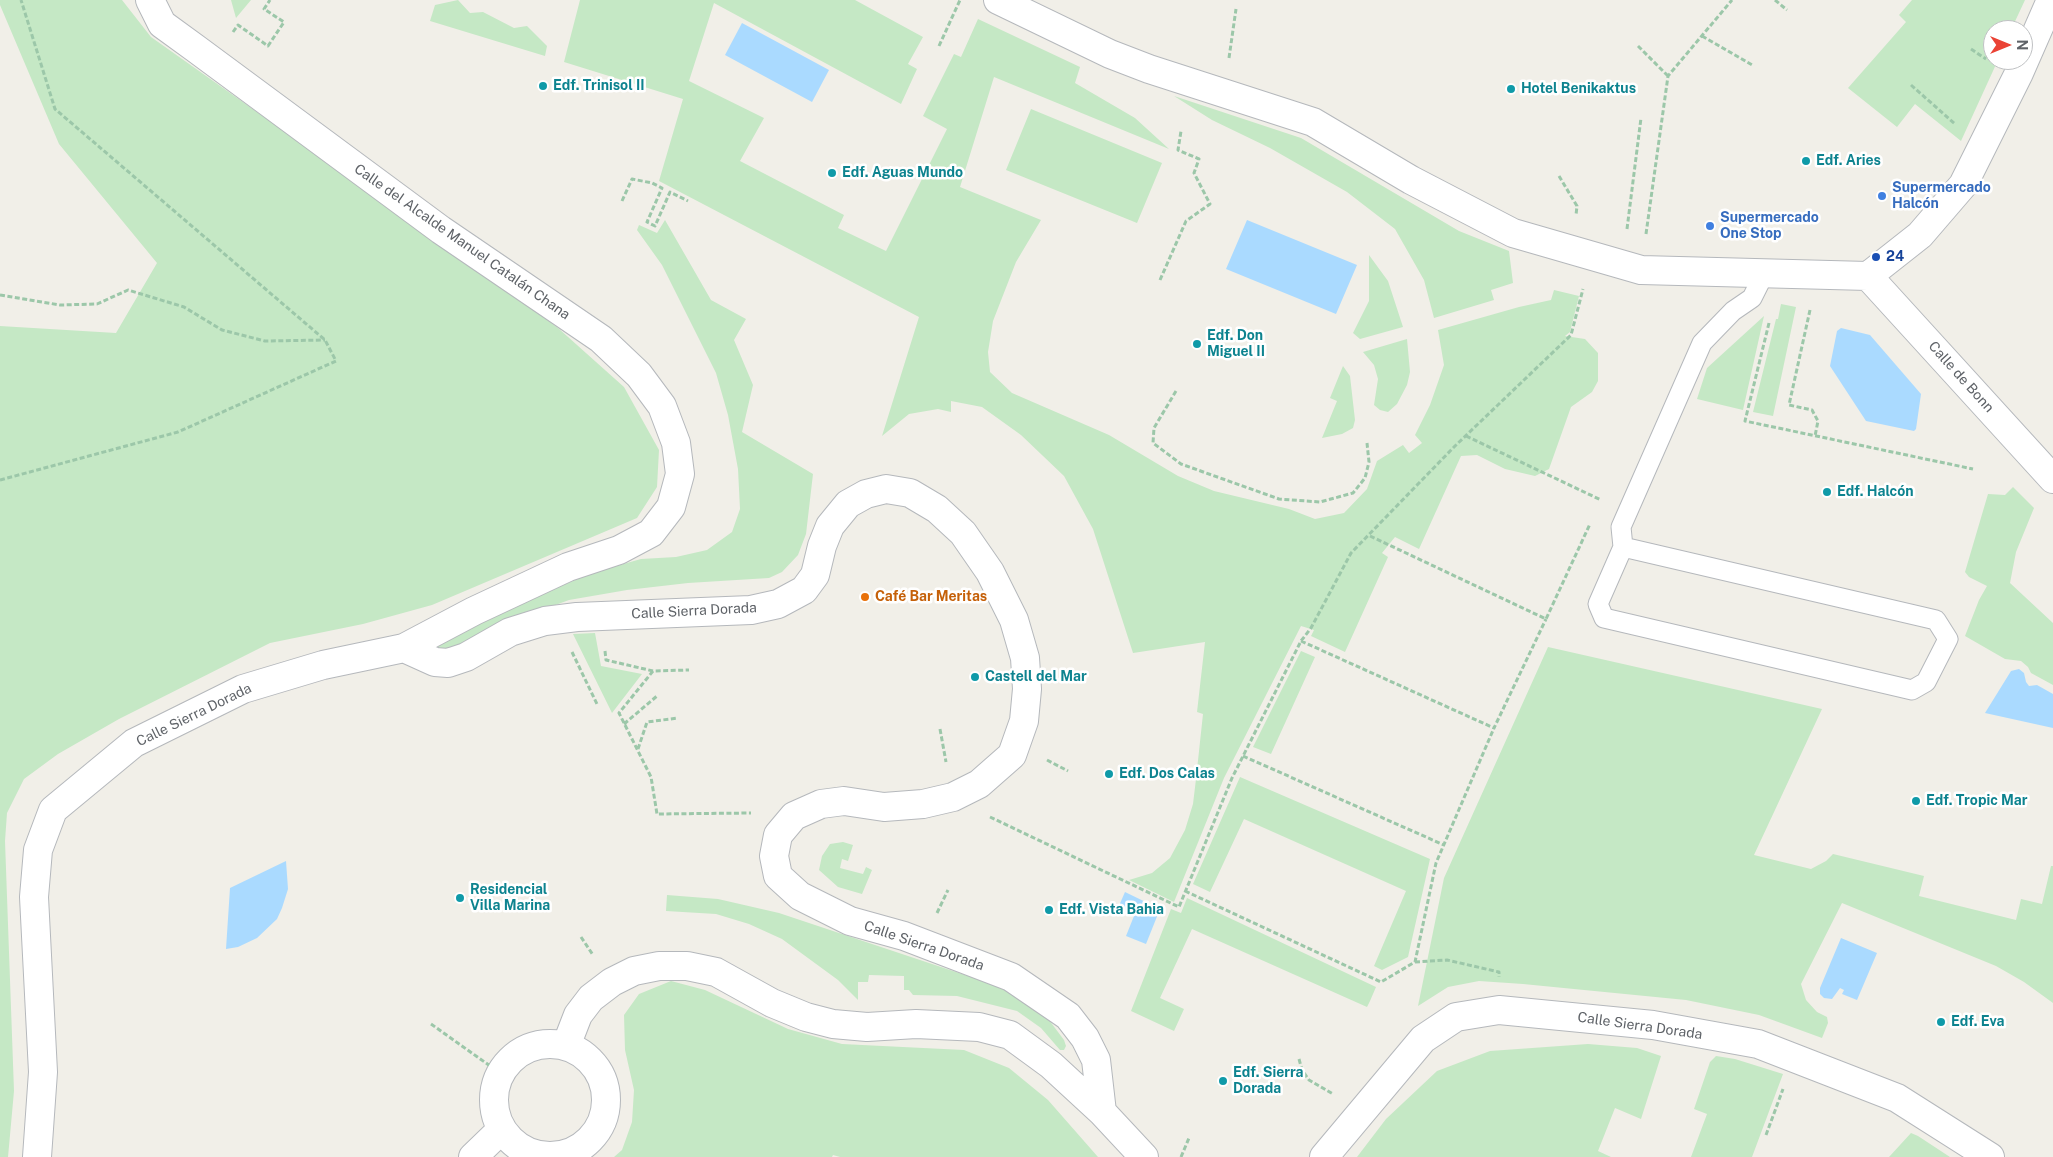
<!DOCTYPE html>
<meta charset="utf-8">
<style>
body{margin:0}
#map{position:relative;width:2053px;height:1157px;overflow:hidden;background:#f1efe8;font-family:"Public Sans",sans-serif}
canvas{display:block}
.north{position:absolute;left:1983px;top:20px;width:50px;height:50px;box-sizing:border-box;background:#fff;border:1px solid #bfc1c3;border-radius:50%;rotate:90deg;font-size:14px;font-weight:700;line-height:20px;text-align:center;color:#5f6368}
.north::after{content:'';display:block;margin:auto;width:18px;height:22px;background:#ea4335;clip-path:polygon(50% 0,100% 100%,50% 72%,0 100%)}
</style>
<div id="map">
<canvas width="2053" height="1157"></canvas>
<div class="north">N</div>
</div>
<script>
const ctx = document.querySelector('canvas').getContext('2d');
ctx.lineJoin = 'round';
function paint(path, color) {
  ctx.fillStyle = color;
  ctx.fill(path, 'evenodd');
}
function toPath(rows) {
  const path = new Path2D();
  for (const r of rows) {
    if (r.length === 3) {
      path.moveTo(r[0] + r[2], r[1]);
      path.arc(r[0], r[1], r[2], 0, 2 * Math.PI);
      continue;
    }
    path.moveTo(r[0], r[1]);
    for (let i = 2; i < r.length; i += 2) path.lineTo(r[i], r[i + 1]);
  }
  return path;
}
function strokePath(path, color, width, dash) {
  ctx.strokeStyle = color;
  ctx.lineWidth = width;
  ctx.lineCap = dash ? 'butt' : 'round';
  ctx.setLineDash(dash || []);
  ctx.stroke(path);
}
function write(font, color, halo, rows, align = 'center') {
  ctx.font = font + ' "Public Sans",sans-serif';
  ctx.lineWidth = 5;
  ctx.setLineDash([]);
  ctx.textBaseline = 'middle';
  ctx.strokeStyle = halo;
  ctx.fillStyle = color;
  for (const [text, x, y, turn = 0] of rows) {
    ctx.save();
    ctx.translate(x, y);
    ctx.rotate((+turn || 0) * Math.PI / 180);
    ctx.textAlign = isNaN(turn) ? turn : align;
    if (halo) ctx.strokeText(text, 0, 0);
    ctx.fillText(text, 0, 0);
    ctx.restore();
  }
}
paint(toPath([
 [0,0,122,0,151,37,452,250,558,328,624,387,659,450,657,487,637,518,432,605,363,624,270,643,119,719,58,754,24,779,7,813,5,841,14,1091,8,1157,0,1157,0,326,116,333,157,263,59,144,0,5],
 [231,0,251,0,236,18],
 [458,0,470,13,483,12,514,28,527,26,547,46,545,56,430,21,435,5],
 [580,0,855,0,923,37,908,64,917,69,901,104,714,3,689,81,764,118,740,161,844,215,838,228,886,251,947,129,923,116,954,54,961,57,978,19,1080,67,1075,83,1135,118,1169,149,994,77,960,187,1041,220,1016,262,993,321,988,352,990,372,1012,393,1109,435,1178,476,1214,491,1289,509,1315,519,1344,513,1367,489,1377,461,1403,445,1409,453,1422,443,1415,435,1430,405,1444,365,1438,330,1519,307,1551,300,1554,290,1579,296,1570,332,1565,336,1585,339,1598,353,1598,381,1592,392,1571,407,1549,469,1535,476,1505,469,1477,455,1461,456,1419,549,1395,537,1382,553,1388,557,1345,652,1311,636,1314,630,1301,626,1224,778,1174,902,1129,880,1152,873,1170,858,1185,830,1193,804,1196,779,1203,714,1197,712,1205,642,1133,653,1093,529,1064,476,1021,435,982,407,951,401,951,412,938,409,909,414,882,436,919,317,659,181,683,99,564,62],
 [1912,0,2025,0,2011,30,1993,30,1993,60,1998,60,1961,141,1915,104,1897,127,1848,88,1906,22,1899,15],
 [1174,96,1301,138,1459,231,1509,251,1513,283,1491,290,1494,300,1434,318,1424,280,1395,229,1347,192,1270,148,1212,120],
 [1031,109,1162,163,1137,223,1006,170],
 [665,220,711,300,746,319,734,340,753,385,742,432,813,474,806,534,798,555,782,572,769,578,688,583,627,590,569,600,496,627,442,653,435,652,437,643,543,593,595,572,641,559,676,557,707,550,732,532,740,509,738,469,728,415,716,373,662,265,637,230,639,225,657,233],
 [1369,255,1388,281,1403,327,1360,339,1353,333,1369,301],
 [1781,304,1796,307,1773,416,1753,412,1776,319,1778,319],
 [1764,316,1743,410,1697,399,1707,368],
 [1407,339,1410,372,1407,385,1397,404,1388,412,1380,410,1374,405,1378,379,1374,365,1363,352],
 [1343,366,1350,376,1355,420,1353,428,1342,434,1322,438,1337,401,1330,398],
 [2013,487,2034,508,2016,552,2010,583,2053,623,2053,685,2031,673,2028,667,2021,661,2005,659,1965,636,1979,600,1987,586,1969,577,1965,572,1988,494,2005,495],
 [595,633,601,666,642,674,612,713,573,634],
 [1548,647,1822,709,1754,855,1811,869,1826,861,1833,854,1924,876,1919,896,2016,920,2021,899,2042,904,2051,866,2053,866,2053,1003,2024,982,1996,966,1842,903,1801,984,1806,1000,1817,1012,1827,1017,1828,1023,1822,1038,1759,1015,1686,1000,1523,984,1479,981,1448,987,1418,1006,1444,878],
 [1301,651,1315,657,1271,754,1253,747],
 [1240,777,1430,859,1408,957,1382,970,1374,966,1406,891,1244,819,1210,892,1193,884],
 [843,842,853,845,848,861,842,859,840,868,863,874,866,867,872,870,862,894,838,887,819,870,822,856,830,844],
 [667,895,718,899,779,913,1010,990,1046,1016,1064,1040,1066,1046,1064,1050,1060,1050,1041,1028,1017,1011,957,996,913,995,909,990,904,990,904,976,869,975,868,982,858,982,858,1000,838,980,782,939,749,924,716,914,666,911],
 [1187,898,1376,987,1370,1001,1367,1007,1192,929,1160,998,1184,1009,1174,1031,1131,1011,1171,909,1181,913],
 [671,981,705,990,788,1029,842,1044,964,1050,1009,1068,1048,1100,1098,1157,840,1157,833,1155,832,1157,614,1157,622,1150,632,1122,634,1090,625,1050,624,1015,639,994],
 [1588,1044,1637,1048,1661,1056,1641,1119,1615,1108,1598,1151,1611,1157,1357,1157,1386,1119,1437,1071,1490,1051],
 [1716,1056,1735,1059,1783,1074,1752,1157,1691,1157,1707,1114,1694,1109,1710,1062],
 [1911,1133,1918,1136,1950,1157,1889,1157]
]), '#c5e8c5');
paint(toPath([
 [742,23,829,70,812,102,725,55],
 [1247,220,1357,265,1336,314,1226,269],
 [1841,328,1870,335,1921,394,1916,429,1914,431,1866,421,1830,366,1837,331],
 [2019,669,2024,673,2026,682,2029,686,2037,685,2053,694,2053,728,1985,713,2011,671],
 [286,861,288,889,282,908,277,919,257,938,238,947,226,949,230,888],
 [1125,892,1160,909,1146,944,1126,936,1134,916,1118,908],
 [1841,938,1877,953,1857,1000,1842,994,1844,990,1840,988,1832,999,1824,998,1820,994,1820,988]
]), '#aadaff');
const service = toPath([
 [1623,547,1936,620,1948,639,1926,682,1912,690,1604,618,1598,604,1623,547,1621,527,1702,343,1733,311,1752,298,1764,274]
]);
const minor = toPath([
 [998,0,1110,54,1149,69,1313,122,1411,180,1513,233,1641,270,1868,276,1920,235,1963,185,2019,73,2051,0],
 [1868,276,2053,479],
 [404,648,435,662,448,663,466,657,510,632,545,621,577,617,751,610,778,604,804,590,815,575,822,546,830,526,848,504,866,494,886,489,910,493,937,509,963,533,990,572,1014,620,1025,658,1027,689,1024,721,1012,755,979,784,953,797,923,804,884,807,844,801,821,804,794,816,778,835,774,856,778,876,800,896,850,921,904,936,1011,977,1068,1016,1085,1038,1096,1060,1102,1112],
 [550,1100,56],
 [566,1046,578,1015,591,998,612,982,634,971,659,966,687,966,716,972,772,1003,806,1017,833,1024,867,1027,916,1024,979,1027,1010,1035,1051,1065,1102,1112,1144,1157],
 [37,1157,43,1072,34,897,38,850,53,810,134,743,243,689,323,665,404,648,474,611,568,567,619,550,651,533,671,507,680,474,676,443,662,406,639,375,601,339,441,230,195,48,162,24,150,0],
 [473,1157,502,1129],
 [1324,1157,1423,1039,1456,1017,1499,1010,1653,1025,1758,1044,1897,1098,1990,1157]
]);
strokePath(service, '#b5b8bc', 21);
strokePath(minor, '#b5b8bc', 30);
strokePath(toPath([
 [1775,0,1787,10],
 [233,32,238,25,268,46,284,22,264,9,270,0],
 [1702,36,1754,66],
 [939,46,960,0],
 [1638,46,1668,76],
 [1971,49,1986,59],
 [1229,58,1236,9],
 [1911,85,1955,124],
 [1559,176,1577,206,1576,215],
 [622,201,632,179,652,183,662,188,647,222,655,226,670,192,688,201],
 [1627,229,1641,118],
 [1646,234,1668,76,1732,0],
 [1160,280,1186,221,1210,204,1194,173,1199,159,1178,150,1181,131],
 [0,295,60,305,97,304,128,290,184,307,222,330,265,341,325,340],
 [1810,310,1789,405,1812,410,1818,421,1815,436],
 [1769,323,1745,421,1973,469],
 [1176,391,1154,428,1153,443,1181,464,1279,499,1320,502,1353,493,1365,478,1369,462,1367,443],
 [1466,436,1601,500],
 [0,480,178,432,336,361,325,340,55,109,21,0],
 [1370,536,1546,619,1590,524],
 [1301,641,1494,728,1546,619],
 [605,651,606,660,653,671,689,670],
 [572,652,597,704],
 [653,671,619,713,651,777,657,814,751,813],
 [624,724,657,696],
 [940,729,946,762],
 [638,749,647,722,678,718],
 [1243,756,1444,845],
 [1047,760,1068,771],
 [990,817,1179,907,1232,778,1301,641,1311,628,1351,553,1455,446,1571,335,1583,289],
 [1185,891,1381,982,1415,962,1436,863,1494,728],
 [937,913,948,890],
 [581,937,593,955],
 [1415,962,1447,960,1499,972,1499,977],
 [431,1024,500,1073],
 [1299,1059,1302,1070,1309,1080,1333,1094],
 [1766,1135,1783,1089],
 [539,1157,539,1155],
 [1181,1157,1189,1138]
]), '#9cc7a9', 3, [5, 2.5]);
strokePath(service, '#fff', 19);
strokePath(minor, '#fff', 28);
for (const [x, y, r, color] of [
 [543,86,5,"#0f9aa8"],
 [1511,89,5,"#0f9aa8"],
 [1806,161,5,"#0f9aa8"],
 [832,173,5,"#0f9aa8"],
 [1882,196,5,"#3f7fe0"],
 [1710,226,5,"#3f7fe0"],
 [1876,257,5,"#1a4fb4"],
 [1197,344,5,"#0f9aa8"],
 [1827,492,5,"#0f9aa8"],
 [865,597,5,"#e8710a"],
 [975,677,5,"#0f9aa8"],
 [1109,774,5,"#0f9aa8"],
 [1916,801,5,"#0f9aa8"],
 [460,898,5,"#0f9aa8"],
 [1049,910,5,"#0f9aa8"],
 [1941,1022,5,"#0f9aa8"],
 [1223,1081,5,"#0f9aa8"]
]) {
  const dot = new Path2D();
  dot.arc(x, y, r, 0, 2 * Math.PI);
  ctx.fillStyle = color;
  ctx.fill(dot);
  strokePath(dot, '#fff', 2);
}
write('bold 14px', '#0d838f', '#fff', [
 ["Edf. Trinisol II",553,86],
 ["Hotel Benikaktus",1521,89],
 ["Edf. Aries",1816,161],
 ["Edf. Aguas Mundo",842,173],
 ["Edf. Don",1207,336],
 ["Miguel II",1207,352],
 ["Edf. Halcón",1837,492],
 ["Castell del Mar",985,677],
 ["Edf. Dos Calas",1119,774],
 ["Edf. Tropic Mar",1926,801],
 ["Residencial",470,890],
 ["Villa Marina",470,906],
 ["Edf. Vista Bahia",1059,910],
 ["Edf. Eva",1951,1022],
 ["Edf. Sierra",1233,1073],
 ["Dorada",1233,1089]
], 'left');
write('bold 14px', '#366cbe', '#fff', [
 ["Supermercado",1892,188],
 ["Halcón",1892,204],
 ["Supermercado",1720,218],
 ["One Stop",1720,234]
], 'left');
write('14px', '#5f6368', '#fff', [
 ["Calle del Alcalde Manuel Catalán Chana",462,242,35],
 ["Calle de Bonn",1961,377,48],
 ["Calle Sierra Dorada",694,611,-3],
 ["Calle Sierra Dorada",194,715,-26],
 ["Calle Sierra Dorada",924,946,19],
 ["Calle Sierra Dorada",1640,1026,8]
]);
write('bold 14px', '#164399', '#fff', [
 ["24",1886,257]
], 'left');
write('bold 14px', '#c56008', '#fff', [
 ["Café Bar Meritas",875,597]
], 'left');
</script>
